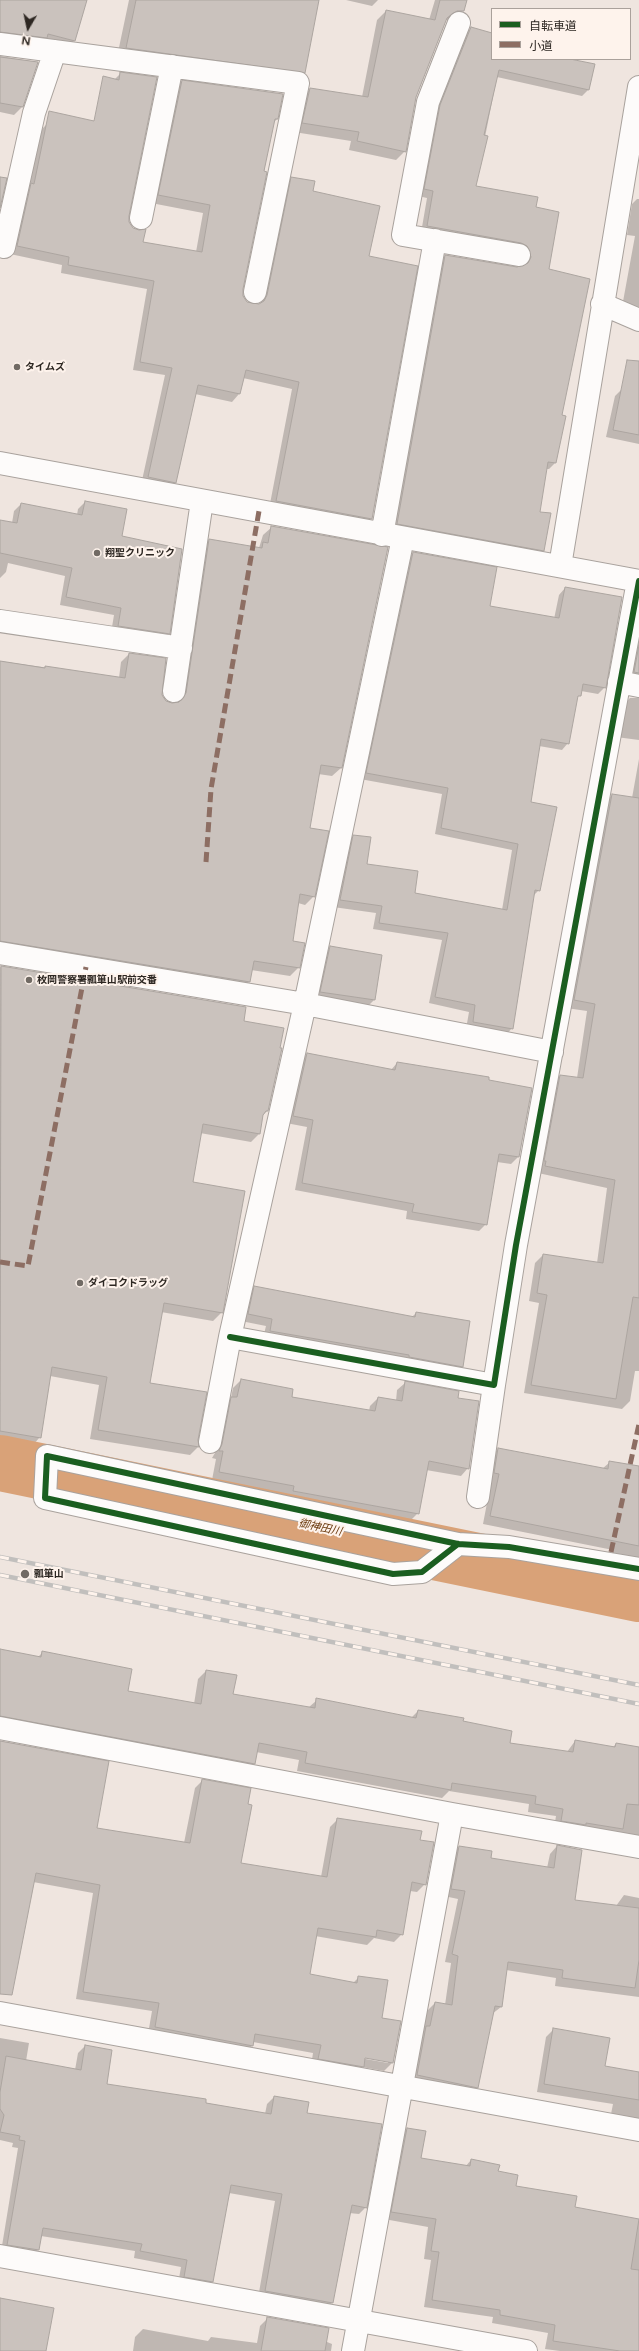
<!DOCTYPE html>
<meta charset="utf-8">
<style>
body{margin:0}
#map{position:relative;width:639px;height:2351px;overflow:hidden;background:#efe5df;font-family:"Varela Round","Noto Sans JP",sans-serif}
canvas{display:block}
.legend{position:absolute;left:491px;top:8px;width:140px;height:52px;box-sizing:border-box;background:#fef3ec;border:1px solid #aaa19b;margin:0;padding:5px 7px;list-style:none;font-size:12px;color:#2d2722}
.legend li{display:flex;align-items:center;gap:8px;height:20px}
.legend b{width:20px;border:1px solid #aaa19b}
.north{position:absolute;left:8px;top:8px;width:40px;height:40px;-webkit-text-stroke:3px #fef3ec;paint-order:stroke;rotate:189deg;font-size:11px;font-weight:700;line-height:16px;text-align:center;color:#2d2722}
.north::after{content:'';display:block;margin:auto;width:14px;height:18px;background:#2d2722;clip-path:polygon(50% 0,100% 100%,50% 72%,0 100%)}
</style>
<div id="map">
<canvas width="639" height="2351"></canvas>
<ul class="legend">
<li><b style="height:5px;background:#1b5e20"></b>自転車道</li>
<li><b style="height:5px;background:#8d6e63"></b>小道</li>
</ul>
<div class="north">N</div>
</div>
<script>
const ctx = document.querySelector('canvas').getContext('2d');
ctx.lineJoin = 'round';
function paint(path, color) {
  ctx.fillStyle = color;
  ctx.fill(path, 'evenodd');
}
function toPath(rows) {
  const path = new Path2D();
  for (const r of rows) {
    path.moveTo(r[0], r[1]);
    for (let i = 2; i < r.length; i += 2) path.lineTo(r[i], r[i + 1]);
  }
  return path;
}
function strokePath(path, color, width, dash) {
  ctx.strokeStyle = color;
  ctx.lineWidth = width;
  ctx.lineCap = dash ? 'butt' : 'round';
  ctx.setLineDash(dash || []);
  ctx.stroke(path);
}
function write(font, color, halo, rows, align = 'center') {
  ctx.font = font + ' "Varela Round","Noto Sans JP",sans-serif';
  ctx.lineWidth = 4;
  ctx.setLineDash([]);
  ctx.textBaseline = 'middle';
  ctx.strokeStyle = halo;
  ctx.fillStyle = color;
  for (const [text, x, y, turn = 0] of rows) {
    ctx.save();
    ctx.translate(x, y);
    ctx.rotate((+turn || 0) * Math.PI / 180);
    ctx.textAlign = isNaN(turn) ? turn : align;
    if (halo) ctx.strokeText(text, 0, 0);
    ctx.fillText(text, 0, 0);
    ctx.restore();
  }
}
paint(toPath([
 [0,0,86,0,74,41,67,48,0,40],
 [129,0,318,0,304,72,295,81,117,57],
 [346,0,378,0,372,6],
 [435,0,466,0,463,11,454,20,446,20,415,97,405,151,396,160,349,150,351,141,294,132,301,98,310,89,362,97,377,20,386,11,429,20],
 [471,28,492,34,492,59,565,59,589,89,582,96,497,77,475,187,534,208,548,270,561,416,555,463,549,469,546,469,539,512,543,550,536,557,391,530,439,263,445,256,517,268,525,264,521,252,421,233,427,198,418,196,434,113,464,35],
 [0,56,37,62,22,107,14,115,0,112],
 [121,73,128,223,142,242,196,252,203,213,151,203,174,89,182,81,277,119,273,123,242,289,242,297,246,302,260,304,284,186,292,178,312,192,368,257,371,519,363,526,269,509,292,389,243,378,239,394,232,402,195,394,176,482,168,490,141,485,165,375,133,370,147,289,61,273,62,265,10,254,39,132,46,125,101,136,113,81],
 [637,199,639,199,639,315,622,307,635,236,627,235,632,204],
 [622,389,639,392,639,444,606,437,615,396],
 [85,502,121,537,169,633,162,641,111,633,114,615,60,605,65,576,8,563,6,572,0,578,0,521,12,523,14,511,21,504,77,515,78,509],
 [272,527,341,768,332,776,318,774,309,829,314,896,305,905,298,903,292,942,299,967,290,976,251,970,249,982,241,990,0,950,0,661,119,678,121,662,129,654,166,702,178,704,201,549,209,540,259,548,263,535],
 [413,553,489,607,554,619,559,595,565,588,605,687,598,694,581,691,576,699,568,743,562,750,539,746,530,802,539,890,533,896,512,1028,506,1035,466,1029,469,1012,429,1003,442,940,373,929,376,913,333,907,347,842,354,836,366,864,413,893,502,910,512,850,435,834,442,794,360,779,406,560],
 [639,612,639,685,626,680],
 [630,698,639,698,639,740,616,737,622,706],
 [639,759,639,1371,635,1371,630,1401,622,1409,524,1393,539,1303,529,1301,535,1263,543,1255,597,1263,607,1188,538,1173,552,1084,560,1076,577,1078,587,1011,566,1008,604,803,612,795,632,798],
 [330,948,381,956,374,1000,367,1007,314,999,323,955],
 [0,967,245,1008,243,1022,267,1111,262,1116,259,1134,251,1142,200,1133,191,1183,222,1312,213,1321,161,1312,149,1384,197,1440,198,1447,190,1455,90,1439,99,1385,50,1376,40,1437,32,1446,0,1441],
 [307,1054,391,1070,397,1063,518,1157,511,1164,497,1162,486,1224,479,1231,406,1219,407,1211,295,1190,307,1127,286,1123,300,1061],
 [255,1287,412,1317,416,1313,462,1366,455,1374,263,1338,266,1326,241,1321,247,1294],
 [241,1380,290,1397,369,1411,370,1406,378,1398,396,1401,397,1390,405,1383,457,1399,468,1468,461,1476,426,1470,418,1513,410,1521,286,1498,287,1494,212,1480,216,1459,212,1458,215,1453,224,1405,231,1398,233,1388],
 [498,1449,602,1469,610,1462,639,1467,639,1562,612,1558,613,1550,483,1524,491,1482,486,1481,490,1457],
 [0,1650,38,1657,43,1652,126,1692,194,1704,198,1679,206,1671,232,1695,308,1708,317,1700,411,1718,418,1711,462,1722,509,1743,567,1752,575,1741,613,1747,616,1744,639,1747,639,1840,554,1828,556,1816,528,1812,529,1804,449,1791,442,1798,297,1771,299,1760,256,1752,254,1763,246,1771,0,1726],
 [0,1741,108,1762,96,1829,184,1843,195,1788,203,1780,240,1864,321,1877,330,1827,338,1819,419,1840,425,1884,417,1892,410,1891,402,1934,394,1942,374,1938,367,1945,315,1936,308,1975,353,1983,359,1977,381,2018,400,2022,392,2063,384,2071,362,2067,355,2074,311,2066,313,2053,253,2042,252,2046,244,2054,148,2034,152,2011,76,1999,93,1893,33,1882,0,1957],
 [360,2056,388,2061,388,2063,360,2058],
 [557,1846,574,1901,616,1906,624,1895,639,1898,639,1997,555,1986,556,1978,506,1970,501,2007,492,2014,477,2087,469,2095,409,2083,427,2011,435,2003,445,2005,451,1963,445,1962,458,1899,444,1896,451,1855,459,1847,490,1859,547,1868,550,1854],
 [554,2029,604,2067,639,2074,639,2124,610,2119,613,2104,537,2092,546,2037],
 [0,2038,29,2043,26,2061,75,2070,78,2053,85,2046,105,2084,265,2114,267,2104,274,2097,306,2114,366,2207,359,2214,349,2213,332,2303,325,2310,258,2298,275,2201,229,2193,212,2281,205,2289,178,2284,181,2267,134,2258,135,2251,41,2236,38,2250,31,2257,1,2252,18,2148,12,2147,13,2143,0,2140],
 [407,2129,420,2159,465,2167,471,2160,497,2172,515,2187,574,2208,639,2220,639,2351,560,2351,545,2349,548,2333,492,2323,493,2317,424,2307,431,2260,424,2259,428,2227,384,2219,399,2137],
 [268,2318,332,2344,331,2351,133,2351,135,2337,143,2329,208,2341,211,2337,257,2343,260,2326]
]), '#0003');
strokePath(toPath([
 [0,1463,639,1594]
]), '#d9a278', 56);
const building = toPath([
 [0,0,87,0,75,41,48,34,47,38,0,32,0,0],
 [136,0,319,0,305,73,126,48,136,0],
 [440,0,467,0,464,11,457,11,447,18,416,97,406,152,357,141,359,132,302,123,310,88,368,97,386,10,435,20,440,0],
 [471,27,492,33,492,59,570,59,595,64,589,90,499,70,484,135,488,136,476,186,538,197,536,207,559,212,549,269,590,279,562,415,566,416,556,463,548,462,540,512,551,513,544,551,397,524,445,255,517,267,528,263,531,257,527,246,521,243,427,226,433,191,424,189,440,105,471,27],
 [0,57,38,62,23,107,0,103,0,57],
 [120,72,157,77,129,216,129,222,133,228,139,230,146,229,143,242,202,252,210,205,158,195,182,80,283,94,278,119,275,119,264,171,267,172,243,289,243,296,247,302,259,304,264,301,267,295,291,177,315,181,313,191,380,206,369,256,418,266,372,519,276,501,299,382,246,370,240,394,198,385,176,483,148,477,172,368,140,362,154,281,68,265,69,257,17,246,31,183,34,184,49,111,94,121,103,76,119,80,120,72],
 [0,177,7,178,0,208,0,177],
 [627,360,639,361,639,435,613,430,627,360],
 [85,501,127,509,122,536,182,549,170,634,118,626,121,608,66,597,72,568,0,553,0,520,17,523,21,503,82,515,85,501],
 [271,526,388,547,342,768,321,765,310,828,329,831,315,897,300,894,293,941,305,943,300,968,254,961,250,982,0,941,0,661,45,668,45,666,125,678,129,653,166,658,162,695,166,701,172,703,179,702,186,693,209,539,262,548,263,542,268,543,271,526],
 [413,552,497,567,490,606,559,618,565,587,622,597,606,688,583,684,581,696,578,696,569,744,541,739,531,802,557,807,540,891,535,890,513,1029,473,1022,475,1005,435,997,448,933,379,923,382,906,340,900,353,835,371,837,367,864,418,871,415,893,507,910,518,844,441,828,448,788,366,773,413,552],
 [639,645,639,673,634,672,639,645],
 [612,794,639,798,639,1298,633,1297,616,1399,531,1385,547,1295,537,1293,543,1254,603,1263,615,1180,545,1166,546,1161,544,1161,560,1075,583,1078,595,1004,574,1000,612,794],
 [330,946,382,955,375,1000,320,992,330,946],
 [1,966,246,1007,244,1021,284,1028,280,1048,282,1048,268,1111,266,1111,263,1115,260,1134,203,1124,193,1182,245,1191,223,1313,164,1303,150,1383,207,1392,198,1440,199,1447,98,1430,107,1377,52,1367,41,1438,0,1431,1,966],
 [307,1053,395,1070,397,1062,489,1077,489,1080,532,1088,519,1157,499,1154,487,1225,412,1212,414,1204,302,1183,313,1120,293,1116,307,1053],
 [254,1286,415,1317,416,1312,470,1321,463,1367,409,1357,409,1355,270,1331,272,1319,248,1314,254,1286],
 [241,1379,293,1389,292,1397,375,1411,378,1397,402,1401,405,1381,459,1391,458,1398,479,1401,469,1469,429,1461,419,1514,293,1491,294,1486,219,1472,223,1451,219,1451,222,1444,231,1397,237,1397,241,1379],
 [498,1448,608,1469,609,1461,639,1466,639,1546,490,1516,499,1474,494,1473,498,1448],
 [0,1649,41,1657,42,1651,132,1669,128,1691,201,1704,206,1670,237,1675,233,1694,315,1708,316,1698,416,1718,418,1710,464,1718,463,1721,512,1731,510,1743,573,1752,575,1740,615,1747,616,1743,639,1747,639,1805,627,1804,623,1829,586,1823,586,1825,561,1821,563,1809,535,1804,536,1796,452,1783,451,1790,305,1763,307,1752,259,1743,255,1764,0,1716,0,1649],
 [0,1741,109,1761,97,1828,190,1843,202,1779,251,1788,248,1804,252,1805,241,1863,327,1877,337,1818,422,1831,420,1840,434,1842,426,1885,412,1882,403,1935,377,1930,376,1937,318,1928,310,1974,357,1983,358,1976,388,1980,382,2018,401,2021,393,2063,365,2058,364,2067,318,2059,321,2045,255,2034,253,2046,155,2027,159,2003,83,1992,100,1885,36,1873,12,1995,0,1994,0,1741],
 [557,1845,582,1850,575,1900,639,1908,639,1960,635,1988,562,1978,563,1970,508,1962,502,2007,495,2006,478,2088,417,2075,426,2026,430,2026,435,2002,452,2005,458,1956,452,1954,465,1891,451,1889,459,1846,492,1851,491,1858,554,1868,557,1845],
 [553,2028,610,2038,605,2066,639,2072,639,2100,544,2084,553,2028],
 [85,2045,112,2050,107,2084,206,2099,206,2103,271,2114,274,2096,309,2102,307,2113,382,2124,367,2208,352,2205,333,2303,265,2291,282,2194,231,2185,213,2282,184,2277,187,2260,140,2251,142,2244,43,2228,39,2250,7,2245,25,2141,19,2140,20,2136,0,2132,4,2115,0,2109,0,2092,6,2056,81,2070,85,2045],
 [407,2128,426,2131,421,2158,470,2166,471,2159,500,2165,498,2171,518,2175,516,2186,577,2196,575,2207,639,2219,631,2269,639,2270,639,2351,620,2351,553,2341,555,2325,500,2315,500,2310,432,2300,439,2252,431,2251,436,2219,391,2212,407,2128],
 [0,2298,54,2308,46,2351,0,2351,0,2298],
 [267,2317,329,2328,325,2351,261,2351,267,2317]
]);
paint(building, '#cac2bd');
strokePath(building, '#aca5a0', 1);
const minor = toPath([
 [459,23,428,102,403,235,519,255],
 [0,44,298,83,255,292],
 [141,218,172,66],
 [4,247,34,113,55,51],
 [602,304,639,320],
 [0,463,639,581],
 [382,535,435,240],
 [560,566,639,87],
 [0,621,181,648],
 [619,682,639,686],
 [174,691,202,501],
 [0,953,305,1004,552,1052],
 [230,1337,494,1385,516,1245,638,581],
 [210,1442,230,1337,305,1004,403,538],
 [478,1497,494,1385],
 [458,1544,422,1572,393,1574,45,1498,47,1456,458,1544,509,1547,639,1569],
 [0,1728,452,1814,639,1847],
 [0,2013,639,2130],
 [0,2256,526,2351],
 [353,2351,452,1814]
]);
strokePath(minor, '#a9a29d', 24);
strokePath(minor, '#fdfbfa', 22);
const rail = toPath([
 [0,1557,639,1685],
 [0,1575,639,1704]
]);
strokePath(rail, '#c1bfbd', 4.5);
strokePath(rail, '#fef3ec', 3, [9]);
strokePath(toPath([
 [206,862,211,789,259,511],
 [0,1262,28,1266,86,967],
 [611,1552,639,1424]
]), '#8d6e63', 5, [10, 5]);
strokePath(toPath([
 [230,1337,494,1385,516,1245,639,581],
 [458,1544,422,1572,393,1574,45,1498,47,1456,458,1544,509,1547,639,1569]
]), '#1b5e20', 6);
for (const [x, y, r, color] of [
 [17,367,4,"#716a64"],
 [97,553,4,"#716a64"],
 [29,980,4,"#716a64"],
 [80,1283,4,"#716a64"],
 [25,1574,5,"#716a64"]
]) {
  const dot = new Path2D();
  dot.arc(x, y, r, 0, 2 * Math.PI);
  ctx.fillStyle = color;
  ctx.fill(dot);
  strokePath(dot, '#fef3ec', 1.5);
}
write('bold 10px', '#2d2722', '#fef3ec', [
 ["タイムズ",25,367],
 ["翔聖クリニック",105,553],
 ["枚岡警察署瓢箪山駅前交番",37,980],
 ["ダイコクドラッグ",88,1283],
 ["瓢箪山",34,1574]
], 'left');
write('italic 11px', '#6c3b0f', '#fef3ec', [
 ["御神田川",320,1528,12]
]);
</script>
